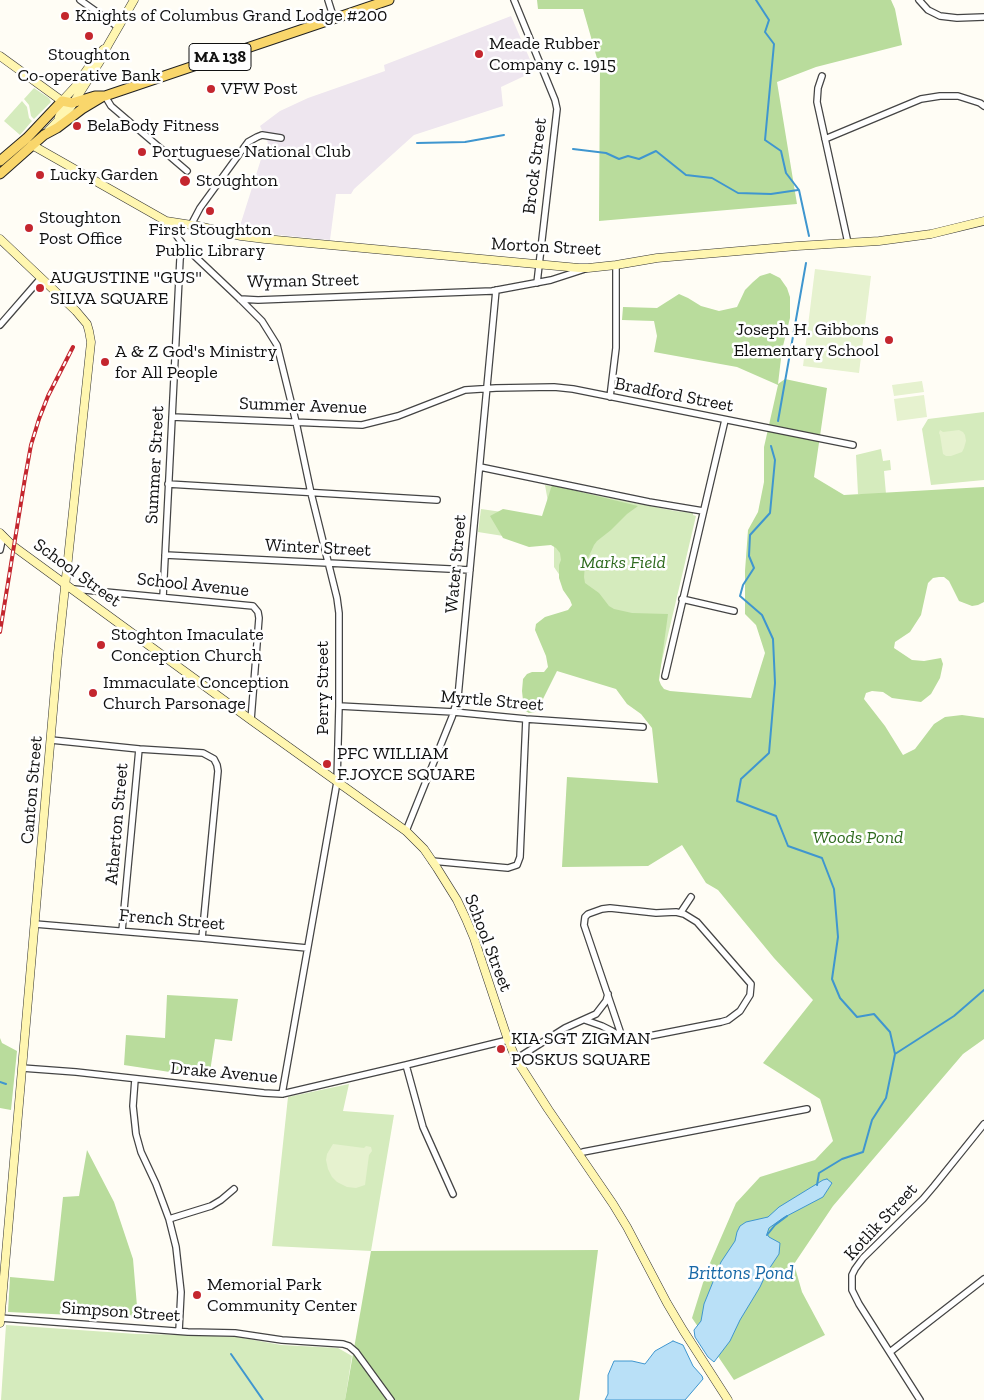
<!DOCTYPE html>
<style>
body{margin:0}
canvas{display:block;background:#fffdf5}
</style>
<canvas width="984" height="1400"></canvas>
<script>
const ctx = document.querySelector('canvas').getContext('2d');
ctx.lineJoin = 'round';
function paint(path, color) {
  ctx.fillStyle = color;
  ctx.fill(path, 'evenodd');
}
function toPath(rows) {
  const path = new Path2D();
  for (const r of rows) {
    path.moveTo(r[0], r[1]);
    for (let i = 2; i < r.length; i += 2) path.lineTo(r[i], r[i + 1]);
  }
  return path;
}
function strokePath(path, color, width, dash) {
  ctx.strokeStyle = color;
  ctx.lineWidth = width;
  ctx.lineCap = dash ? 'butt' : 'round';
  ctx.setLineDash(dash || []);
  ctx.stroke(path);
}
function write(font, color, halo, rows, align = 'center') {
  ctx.font = font + ' "Zilla Slab",serif';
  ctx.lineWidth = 5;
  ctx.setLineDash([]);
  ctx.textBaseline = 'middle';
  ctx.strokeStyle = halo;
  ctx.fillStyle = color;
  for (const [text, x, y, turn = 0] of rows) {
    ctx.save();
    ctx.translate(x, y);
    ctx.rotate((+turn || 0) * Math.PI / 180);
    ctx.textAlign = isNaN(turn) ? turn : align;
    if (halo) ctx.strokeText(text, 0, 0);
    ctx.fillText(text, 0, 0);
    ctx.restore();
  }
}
paint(toPath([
 [511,16,535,71,501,87,503,106,414,135,354,189,351,194,336,194,330,240,259,233,239,229,262,156,268,143,260,126,280,111,308,98,385,71,384,65]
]), '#eee6ef');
paint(toPath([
 [34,88,49,98,51,102,34,119,31,116,29,105,24,99],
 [22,101,27,107,29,118,32,121,20,135,4,121],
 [984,412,984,480,931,485,922,429,928,419],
 [881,449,883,461,890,460,891,470,884,471,886,494,858,494,856,455],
 [545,485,675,511,693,513,693,515,696,516,651,707,554,567,554,544,478,532,481,509,551,519],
 [349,1084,343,1111,394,1115,371,1251,272,1246,288,1097],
 [6,1325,137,1334,188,1335,238,1337,281,1345,338,1348,352,1356,345,1400,1,1400]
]), '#d5ebbd');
paint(toPath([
 [537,0,891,0,895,9,902,45,816,67,777,82,797,204,599,221,600,69,583,9,538,9],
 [770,273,780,278,787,288,790,297,790,318,782,350,778,384,785,379,827,388,814,477,844,495,984,487,984,602,978,605,972,606,959,601,949,581,944,577,939,577,933,578,928,583,921,615,910,632,895,642,894,648,912,660,924,661,941,658,943,664,940,678,931,694,921,702,892,698,883,692,872,691,866,693,864,699,885,726,903,755,915,749,934,724,945,717,962,715,984,718,984,1039,963,1054,833,1206,794,1264,802,1292,825,1335,734,1380,692,1318,707,1270,736,1203,760,1177,815,1160,833,1141,820,1099,763,1063,813,1000,774,958,718,890,706,883,682,845,648,866,562,867,567,777,658,783,652,728,641,714,627,704,616,689,557,671,539,707,535,712,529,713,524,710,522,691,523,679,527,674,532,672,544,672,548,667,546,656,535,630,536,624,545,617,568,610,572,605,570,600,563,590,559,578,559,565,561,560,560,553,556,548,551,545,529,547,503,538,490,516,503,509,542,516,552,485,638,506,627,514,611,530,597,541,594,545,585,565,584,577,585,583,599,593,609,606,614,609,632,613,668,614,659,680,661,685,664,689,670,691,751,698,765,653,756,625,745,614,745,571,748,530,758,512,764,482,764,447,778,385,737,367,654,352,657,336,654,321,622,320,623,307,657,308,679,294,688,298,701,306,719,311,737,307,745,290,753,282,760,276],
 [167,995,238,999,232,1041,215,1039,209,1078,124,1065,126,1035,165,1038],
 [0,1038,2,1043,17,1051,11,1110,0,1108],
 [87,1150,114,1202,133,1259,138,1318,8,1312,10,1277,54,1281,63,1197,79,1196],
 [598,1250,579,1400,345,1400,371,1251]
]), '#b9dc9c');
paint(toPath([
 [815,269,871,276,859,373,803,366],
 [922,381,924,392,894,396,892,385],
 [924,395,927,417,897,421,894,399],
 [940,430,943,432,959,430,963,432,965,435,966,441,964,448,962,452,951,456,946,456,943,454,940,435,939,433],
 [333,1144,364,1148,366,1146,371,1147,372,1151,369,1155,365,1185,356,1188,347,1187,337,1182,332,1177,328,1169,326,1160,327,1154]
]), '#e6f2cf');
const water = toPath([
 [827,1179,832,1183,823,1197,783,1218,769,1228,767,1234,769,1237,780,1243,779,1254,767,1272,760,1287,740,1320,730,1341,714,1362,708,1357,695,1337,694,1330,701,1321,704,1304,721,1262,735,1241,737,1232,740,1226,746,1222,768,1217,779,1207,823,1180,827,1179],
 [673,1341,683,1345,693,1366,702,1376,703,1379,685,1400,605,1400,608,1394,608,1375,614,1361,632,1361,645,1364,655,1351,673,1341]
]);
paint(water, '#b9e0f7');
strokePath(water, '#3f96cf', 1);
strokePath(toPath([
 [756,0,769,20,765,32,774,44,765,140,781,151,786,173,799,190,809,236],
 [417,143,465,142,504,135],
 [573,149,606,153,619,159,628,156,639,159,656,151,686,175,712,178,738,193,771,194,798,190],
 [778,421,806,263],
 [771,446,775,460,770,513,750,535,749,556,754,568,743,585,740,596,762,615,773,639,775,683,769,753,741,779,737,801,776,816,788,846,822,858,834,889,838,937,832,979,840,998,857,1017,874,1014,890,1032,895,1054],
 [0,1082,6,1084],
 [817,1185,819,1173,842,1159,863,1152,872,1120,886,1098,895,1054,954,1016,984,990],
 [767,1235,775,1225,787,1216],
 [231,1354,263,1400]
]), '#3f96cf', 2);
const street = toPath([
 [80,0,118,27],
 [328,0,334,19],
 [514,0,555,100,557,109,537,283],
 [919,0,928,10,940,16,957,18,984,17],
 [822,76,818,88,817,102,848,243],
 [105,96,111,106,187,171],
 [825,139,921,99,940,96,958,96,980,103,984,106],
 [166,221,184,246,240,299,262,321,277,345,296,422,311,493,337,598,339,613,339,706,337,782,282,1094],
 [191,225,200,208,248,142,257,137,262,135,281,138],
 [240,299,258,300,492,291,551,280,585,269],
 [0,325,41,278],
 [610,397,616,348,616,265],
 [172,417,362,425,398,416,465,390,496,388,554,387,573,389,853,445],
 [480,467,649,502,703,511],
 [168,484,437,500],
 [0,550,3,536],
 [165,555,470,570],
 [74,589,253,606,258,612,259,618,251,720],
 [163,597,180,259,184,246],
 [682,599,734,611],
 [665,676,725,420],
 [339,706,454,712,526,719,643,727],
 [51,740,139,749,122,931],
 [139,749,203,753,214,759,217,765,218,771,202,938],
 [406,831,452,717,458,697,496,290],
 [432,861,508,868,517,865,520,857,526,719],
 [681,912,691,897],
 [35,924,202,938,307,948],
 [585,1020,602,1026,612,1031,622,1037,625,1039,629,1040,721,1022,728,1020,740,1011,750,995,751,984,697,922,684,914,676,912,656,913,610,908,602,909,588,914,585,917,584,925,622,1037],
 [516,1059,565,1028,596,1014,606,1001,608,994],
 [406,1065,423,1127,453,1194],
 [22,1068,76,1072,264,1093,282,1094,406,1065,508,1040],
 [135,1079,133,1106,136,1134,141,1152,156,1184,169,1219,176,1247,181,1292,179,1331],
 [579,1154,583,1152,807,1109],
 [169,1219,211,1206,221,1200,234,1189],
 [0,1318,188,1332,235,1333,282,1340,343,1344,349,1346,356,1352,391,1400],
 [890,1352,984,1279],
 [920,1400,859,1304,852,1290,852,1275,855,1269,863,1258,923,1199,934,1186,984,1124]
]);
const secondary = toPath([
 [0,56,62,101],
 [59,117,63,107,62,101,75,87,97,55,104,49],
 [49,130,70,108,100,61,108,45,134,0],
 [32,145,166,221,198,226,241,236,265,239,579,268,588,268,616,265,657,258,797,246,879,241,931,234,984,221],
 [0,239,76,311,87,324,89,331,91,342,58,653,0,1323],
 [0,533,13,546,251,720,406,831,424,849,437,868,457,900,466,919,474,938,508,1040,516,1059,548,1109,613,1204,627,1227,667,1303,683,1330,728,1400]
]);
const primary = toPath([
 [0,161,27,138,62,101,72,103,95,96,105,96,389,0],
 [0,174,44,135,57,128,82,109,102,97]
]);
strokePath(street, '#444', 8);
strokePath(secondary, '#333', 9);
strokePath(primary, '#222', 11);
strokePath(street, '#fff', 5.5);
strokePath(secondary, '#fff6b0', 8);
strokePath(primary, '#f9d66b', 9);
const rail = toPath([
 [0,632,25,478,31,445,39,419,48,396,73,347]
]);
strokePath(rail, '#c4262e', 4);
strokePath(rail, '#fff', 2, [5.5]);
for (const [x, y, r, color] of [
 [65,16,5,"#c4262e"],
 [89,36,5,"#c4262e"],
 [479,54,5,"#c4262e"],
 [211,89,5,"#c4262e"],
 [77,126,5,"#c4262e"],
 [142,152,5,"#c4262e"],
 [40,175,5,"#c4262e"],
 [185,181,6,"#c4262e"],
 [210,211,5,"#c4262e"],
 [29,228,5,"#c4262e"],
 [40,288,5,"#c4262e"],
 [889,340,5,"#c4262e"],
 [105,362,5,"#c4262e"],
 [101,645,5,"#c4262e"],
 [93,693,5,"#c4262e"],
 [327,764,5,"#c4262e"],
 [501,1049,5,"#c4262e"],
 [197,1295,5,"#c4262e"]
]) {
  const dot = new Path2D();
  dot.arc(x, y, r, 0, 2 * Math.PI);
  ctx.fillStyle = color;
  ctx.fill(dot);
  strokePath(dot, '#fff', 2);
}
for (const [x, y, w] of [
 [220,57,62]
]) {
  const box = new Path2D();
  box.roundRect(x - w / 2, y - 13.5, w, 27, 4);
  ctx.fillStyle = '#fff';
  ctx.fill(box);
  strokePath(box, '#111', 1);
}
write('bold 16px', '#111', null, [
 ["MA 138",220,57]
]);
write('18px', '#111', '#fff', [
 ["Knights of Columbus Grand Lodge #200",75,16],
 ["Meade Rubber",489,44],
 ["Company c. 1915",489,65],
 ["Stoughton",89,55,"center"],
 ["Co-operative Bank",89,76,"center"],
 ["VFW Post",221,89],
 ["BelaBody Fitness",87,126],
 ["Portuguese National Club",152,152],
 ["Lucky Garden",50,175],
 ["Stoughton",196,181],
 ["Stoughton",39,218],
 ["Post Office",39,239],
 ["First Stoughton",210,230,"center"],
 ["Public Library",210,251,"center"],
 ["AUGUSTINE \"GUS\"",50,278],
 ["SILVA SQUARE",50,299],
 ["Joseph H. Gibbons",879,330,"right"],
 ["Elementary School",879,351,"right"],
 ["A & Z God's Ministry",115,352],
 ["for All People",115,373],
 ["Stoghton Imaculate",111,635],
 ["Conception Church",111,656],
 ["Immaculate Conception",103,683],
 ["Church Parsonage",103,704],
 ["PFC WILLIAM",337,754],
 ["F.JOYCE SQUARE",337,775],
 ["KIA SGT ZIGMAN",511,1039],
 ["POSKUS SQUARE",511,1060],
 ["Memorial Park",207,1285],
 ["Community Center",207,1306]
], 'left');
write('18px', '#111', '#fff', [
 ["Brock Street",535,166,-83],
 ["Morton Street",546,247,3],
 ["Wyman Street",303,281,-1],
 ["Bradford Street",674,395,11],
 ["Summer Avenue",303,406,2],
 ["Summer Street",155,465,-87],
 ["Winter Street",318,548,3],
 ["Water Street",456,564,-85],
 ["School Street",77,573,36],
 ["School Avenue",193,585,6],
 ["Perry Street",323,688,-90],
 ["Myrtle Street",492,701,5],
 ["Canton Street",32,790,-85],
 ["Atherton Street",117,824,-85],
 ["French Street",172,920,5],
 ["School Street",488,943,69],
 ["Drake Avenue",224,1073,5],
 ["Kotlik Street",881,1222,-47],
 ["Simpson Street",121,1312,4]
]);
write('italic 18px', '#2f6b1f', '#fff', [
 ["Marks Field",623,563],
 ["Woods Pond",858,838]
]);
write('italic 19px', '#1768a6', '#fff', [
 ["Brittons Pond",741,1274]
]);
</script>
